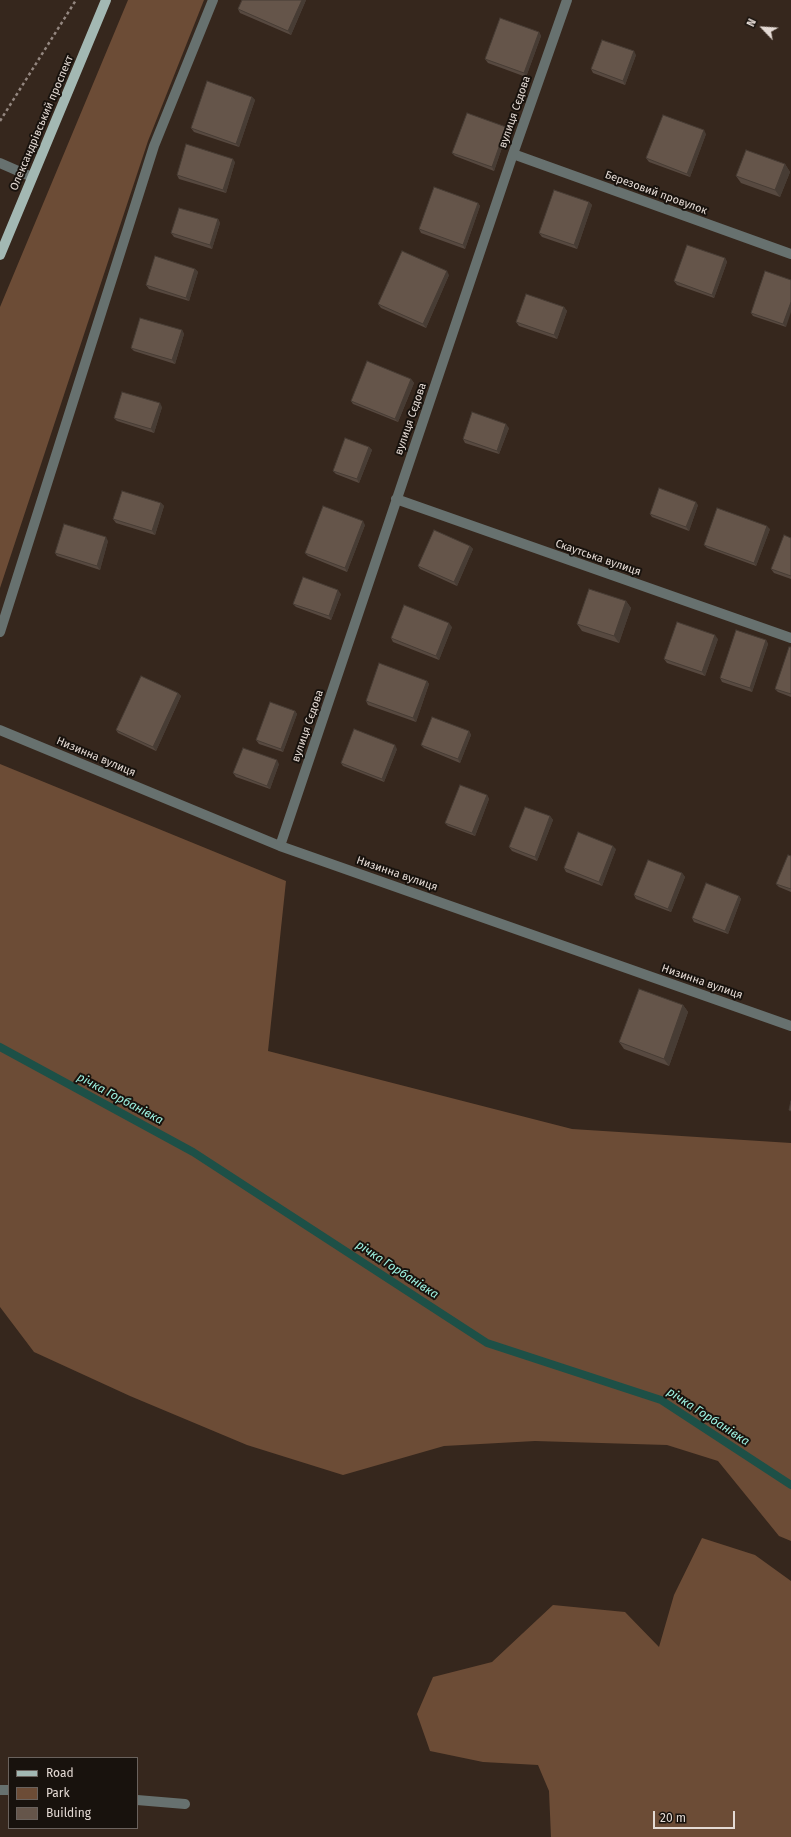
<!DOCTYPE html>
<meta charset="utf-8">
<style>
body{margin:0}
#map{position:relative;width:791px;height:1837px;overflow:hidden;background:#36271d;font-family:"Fira Sans",sans-serif}
canvas{display:block}
.legend{position:absolute;left:8px;top:1757px;width:130px;height:72px;box-sizing:border-box;background:#18120d;border:1px solid #6a625d;margin:0;padding:5px 7px;list-style:none;font-size:12px;color:#e4dad4}
.legend li{display:flex;align-items:center;gap:8px;height:20px}
.legend b{width:20px;border:1px solid #6a625d}
.north{position:absolute;left:743px;top:8px;width:40px;height:40px;-webkit-text-stroke:3px #18120d;paint-order:stroke;rotate:295deg;font-size:11px;font-weight:700;line-height:16px;text-align:center;color:#e4dad4}
.north::after{content:'';display:block;margin:auto;width:14px;height:18px;background:#e4dad4;clip-path:polygon(50% 0,100% 100%,50% 72%,0 100%)}
.scale{position:absolute;left:653px;top:1811px;width:82px;height:18px;box-sizing:border-box;border:2px solid #e4dad4;border-top:0;padding-left:5px;font-size:12px;line-height:14px;white-space:nowrap;color:#e4dad4;-webkit-text-stroke:3px #18120d;paint-order:stroke}
</style>
<div id="map">
<canvas width="791" height="1837"></canvas>
<ul class="legend">
<li><b style="height:5px;background:#a3b8b3"></b>Road</li>
<li><b style="height:11px;background:#6c4c36"></b>Park</li>
<li><b style="height:11px;background:#65554a"></b>Building</li>
</ul>
<div class="north">N</div>
<div class="scale">20 m</div>
</div>
<script>
const ctx = document.querySelector('canvas').getContext('2d');
ctx.lineJoin = 'round';
function paint(path, color) {
  ctx.fillStyle = color;
  ctx.fill(path, 'evenodd');
}
function toPath(rows) {
  const path = new Path2D();
  for (const r of rows) {
    path.moveTo(r[0], r[1]);
    for (let i = 2; i < r.length; i += 2) path.lineTo(r[i], r[i + 1]);
  }
  return path;
}
function strokePath(path, color, width, dash) {
  ctx.strokeStyle = color;
  ctx.lineWidth = width;
  ctx.lineCap = dash ? 'butt' : 'round';
  ctx.setLineDash(dash || []);
  ctx.stroke(path);
}
function write(font, color, halo, rows, align = 'center') {
  ctx.font = font + ' "Fira Sans",sans-serif';
  ctx.lineWidth = 4;
  ctx.setLineDash([]);
  ctx.textBaseline = 'middle';
  ctx.strokeStyle = halo;
  ctx.fillStyle = color;
  for (const [text, x, y, turn = 0] of rows) {
    ctx.save();
    ctx.translate(x, y);
    ctx.rotate((+turn || 0) * Math.PI / 180);
    ctx.textAlign = isNaN(turn) ? turn : align;
    if (halo) ctx.strokeText(text, 0, 0);
    ctx.fillText(text, 0, 0);
    ctx.restore();
  }
}
paint(toPath([
 [128,0,204,0,148,141,0,588,0,307],
 [0,764,286,881,268,1051,572,1129,791,1143,791,1541,779,1536,718,1461,667,1445,535,1441,444,1446,343,1475,247,1445,130,1396,34,1352,0,1307],
 [702,1538,755,1555,791,1581,791,1837,551,1837,549,1791,538,1765,483,1762,430,1751,417,1714,433,1677,492,1662,553,1605,625,1612,659,1647,674,1595]
]), '#6c4c36');
strokePath(toPath([
 [0,1047,193,1152,487,1343,661,1400,791,1485]
]), '#1d5047', 8);
strokePath(toPath([
 [0,121,76,0]
]), '#948780', 2.5, [3, 3]);
strokePath(toPath([
 [513,154,791,254],
 [0,163,32,177],
 [396,499,791,638],
 [0,632,154,146,213,0],
 [0,730,280,846,791,1026],
 [280,846,513,154,567,0],
 [0,1790,9,1790],
 [137,1800,185,1804]
]), '#67716f', 10);
strokePath(toPath([
 [0,255,106,0]
]), '#a3b8b3', 10);
paint(toPath([
 [242,0,306,0,291,35,240,13,238,9],
 [539,32,541,36,526,77,488,63,485,59],
 [636,55,625,85,593,73,591,69],
 [252,97,255,100,239,147,194,132,191,128],
 [506,127,508,130,494,171,455,156,452,153],
 [706,134,690,177,649,162,646,158],
 [235,162,226,193,179,179,177,175],
 [785,164,790,172,780,197,741,183,736,176],
 [589,202,592,205,577,249,542,237,539,233],
 [478,203,480,206,465,249,421,233,419,229],
 [218,219,220,223,212,249,174,237,171,233],
 [725,258,727,262,714,298,677,285,674,281],
 [195,269,198,272,189,301,149,289,146,285],
 [765,271,786,327,753,316,751,313],
 [449,275,426,328,381,308,378,304],
 [564,307,567,311,557,339,519,326,516,322],
 [182,330,184,334,175,364,134,351,131,348],
 [411,379,414,383,398,422,353,404,351,401],
 [162,407,154,433,117,421,114,418],
 [509,428,499,454,465,443,463,439],
 [369,447,372,450,359,483,336,474,333,471],
 [161,503,164,506,155,535,116,523,113,519],
 [698,505,689,531,652,517,650,514],
 [365,525,347,572,308,556,305,553],
 [770,529,756,566,707,548,704,545],
 [791,538,791,579,774,573,771,569],
 [108,541,100,570,57,556,55,553],
 [470,546,473,549,457,586,420,569,418,566],
 [341,594,331,620,296,607,293,604],
 [626,601,631,608,619,643,582,631,577,624],
 [452,627,439,660,393,642,391,638],
 [718,639,705,676,667,663,664,659],
 [766,640,768,644,752,692,722,682,720,678],
 [791,647,791,697,778,692,775,689],
 [427,681,429,684,416,722,368,705,366,701],
 [178,693,181,696,156,751,118,733,116,730],
 [295,711,297,714,283,752,259,744,256,740],
 [469,731,471,735,460,763,424,748,421,745],
 [397,749,384,782,343,766,341,763],
 [279,764,270,789,236,777,233,773],
 [487,795,489,799,475,836,448,826,445,823],
 [550,816,553,820,537,861,512,851,509,847],
 [616,849,602,886,566,872,564,868],
 [791,856,791,892,779,887,776,884],
 [682,873,685,877,671,912,636,899,634,895],
 [739,896,741,899,728,934,694,922,692,918],
 [683,1005,688,1012,669,1066,624,1049,619,1042]
]), '#574940');
paint(toPath([
 [302,0,306,0,291,35,288,31],
 [539,32,541,36,526,77,524,73],
 [634,51,636,55,625,85,623,81],
 [252,97,255,100,239,147,236,144],
 [506,127,508,130,494,171,492,167],
 [704,130,706,134,690,177,687,174],
 [233,159,235,162,226,193,223,190],
 [785,164,790,172,780,197,775,190],
 [589,202,592,205,577,249,574,245],
 [478,203,480,206,465,249,463,245],
 [218,219,220,223,212,249,210,245],
 [725,258,727,262,714,298,712,295],
 [195,269,198,272,189,301,186,298],
 [447,271,449,275,426,328,423,324],
 [791,302,791,312,786,327,783,324],
 [564,307,567,311,557,339,554,335],
 [182,330,184,334,175,364,172,360],
 [411,379,414,383,398,422,395,419],
 [160,403,162,407,154,433,151,429],
 [506,424,509,428,499,454,497,451],
 [369,447,372,450,359,483,357,479],
 [696,502,698,505,689,531,686,527],
 [161,503,164,506,155,535,152,531],
 [363,521,365,525,347,572,345,568],
 [767,526,770,529,756,566,754,563],
 [106,537,108,541,100,570,97,566],
 [470,546,473,549,457,586,454,582],
 [338,590,341,594,331,620,329,616],
 [626,601,631,608,619,643,614,636],
 [449,623,452,627,439,660,436,656],
 [715,635,718,639,705,676,702,672],
 [766,640,768,644,752,692,750,688],
 [427,681,429,684,416,722,413,718],
 [178,693,181,696,156,751,153,747],
 [295,711,297,714,283,752,281,749],
 [469,731,471,735,460,763,458,759],
 [395,745,397,749,384,782,382,779],
 [277,760,279,764,270,789,267,786],
 [487,795,489,799,475,836,472,833],
 [550,816,553,820,537,861,535,857],
 [613,846,616,849,602,886,599,882],
 [682,873,685,877,671,912,668,909],
 [739,896,741,899,728,934,725,931],
 [683,1005,688,1012,669,1066,664,1059]
]), '#473c34');
const building = toPath([
 [242,0,302,0,288,31,238,9,242,0],
 [500,18,539,32,524,73,485,59,500,18],
 [602,40,634,51,623,81,591,69,602,40],
 [207,81,252,97,236,144,191,128,207,81],
 [467,113,506,127,492,167,452,153,467,113],
 [663,115,704,130,687,174,646,158,663,115],
 [186,144,233,159,223,190,177,175,186,144],
 [746,150,785,164,775,190,736,176,746,150],
 [434,187,478,203,463,245,419,229,434,187],
 [554,190,589,202,574,245,539,233,554,190],
 [179,208,218,219,210,245,171,233,179,208],
 [687,245,725,258,712,295,674,281,687,245],
 [402,251,447,271,423,324,378,304,402,251],
 [155,256,195,269,186,298,146,285,155,256],
 [765,271,791,280,791,302,783,324,751,313,765,271],
 [526,294,564,307,554,335,516,322,526,294],
 [140,318,182,330,172,360,131,348,140,318],
 [367,361,411,379,395,419,351,401,367,361],
 [122,392,160,403,151,429,114,418,122,392],
 [472,412,506,424,497,451,463,439,472,412],
 [345,438,369,447,357,479,333,471,345,438],
 [659,488,696,502,686,527,650,514,659,488],
 [122,491,161,503,152,531,113,519,122,491],
 [323,506,363,521,345,568,305,553,323,506],
 [717,508,767,526,754,563,704,545,717,508],
 [64,524,106,537,97,566,55,553,64,524],
 [434,530,470,546,454,582,418,566,434,530],
 [784,535,791,538,791,576,771,569,784,535],
 [303,577,338,590,329,616,293,604,303,577],
 [589,589,626,601,614,636,577,624,589,589],
 [404,605,449,623,436,656,391,638,404,605],
 [677,622,715,635,702,672,664,659,677,622],
 [736,630,766,640,750,688,720,678,736,630],
 [789,647,791,647,791,694,775,689,789,647],
 [379,663,427,681,413,718,366,701,379,663],
 [141,676,178,693,153,747,116,730,141,676],
 [270,702,295,711,281,749,256,740,270,702],
 [432,717,469,731,458,759,421,745,432,717],
 [354,729,395,745,382,779,341,763,354,729],
 [243,748,277,760,267,786,233,773,243,748],
 [460,785,487,795,472,833,445,823,460,785],
 [525,807,550,816,535,857,509,847,525,807],
 [578,832,613,846,599,882,564,868,578,832],
 [788,855,791,856,791,889,776,884,788,855],
 [648,860,682,873,668,909,634,895,648,860],
 [706,883,739,896,725,931,692,918,706,883],
 [639,989,683,1005,664,1059,619,1042,639,989],
 [791,1101,791,1111,789,1110,791,1101]
]);
paint(building, '#65554a');
strokePath(building, '#473c34', 1);
write('11px', '#e4dad4', '#18120d', [
 ["вулиця Сєдова",515,112,-71],
 ["Олександрівський проспект",42,123,-67],
 ["Березовий провулок",656,193,20],
 ["вулиця Сєдова",411,419,-71],
 ["Скаутська вулиця",598,558,19],
 ["вулиця Сєдова",308,726,-71],
 ["Низинна вулиця",96,757,23],
 ["Низинна вулиця",397,874,19],
 ["Низинна вулиця",702,982,19]
]);
write('italic 12px', '#9ef3e2', '#18120d', [
 ["річка Горбанівка",120,1099,28],
 ["річка Горбанівка",397,1270,33],
 ["річка Горбанівка",708,1417,33]
]);
</script>
